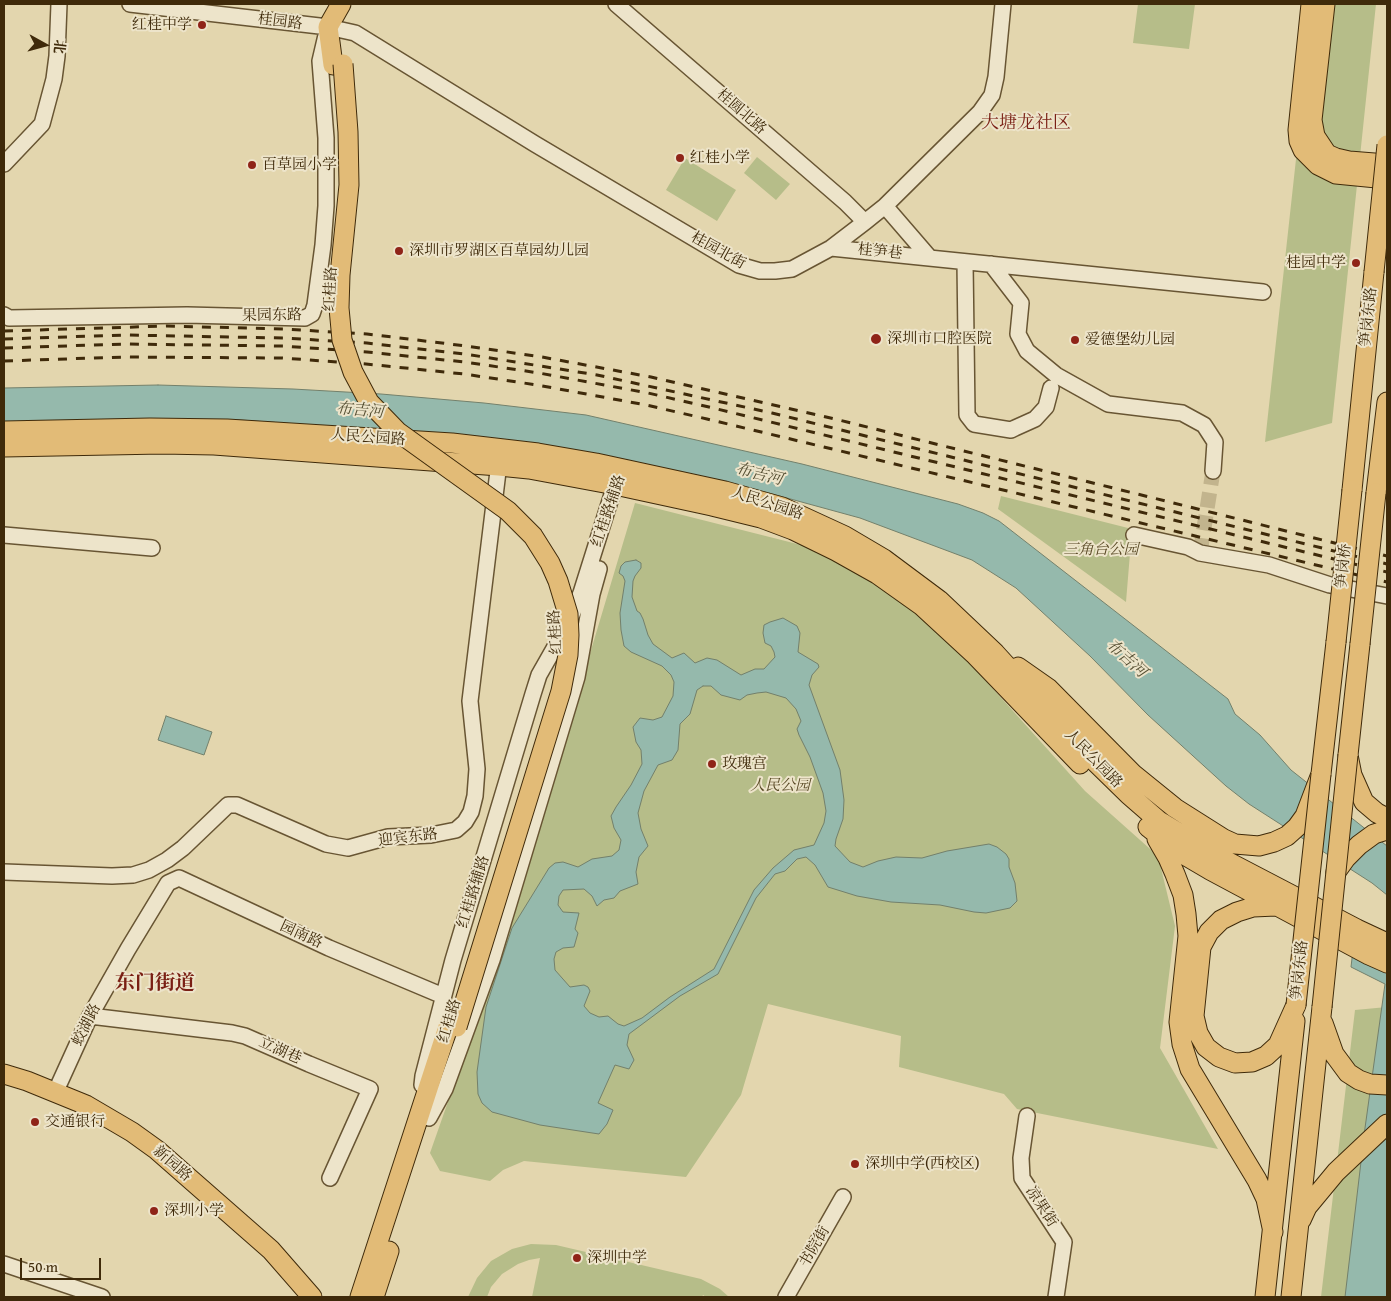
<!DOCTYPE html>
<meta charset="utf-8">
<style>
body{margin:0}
#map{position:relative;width:1391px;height:1301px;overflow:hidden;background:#e3d6ae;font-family:"Gentium Book Plus","Noto Serif SC",serif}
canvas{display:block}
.frame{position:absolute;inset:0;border:5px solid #3f2a0a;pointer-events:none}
.north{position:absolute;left:20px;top:20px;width:50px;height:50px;-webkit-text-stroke:4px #ede4ca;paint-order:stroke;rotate:97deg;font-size:14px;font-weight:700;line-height:20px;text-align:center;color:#3f2a0a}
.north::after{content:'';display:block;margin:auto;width:18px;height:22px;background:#3f2a0a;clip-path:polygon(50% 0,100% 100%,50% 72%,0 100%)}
.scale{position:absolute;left:20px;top:1258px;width:81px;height:22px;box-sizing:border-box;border:2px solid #3f2a0a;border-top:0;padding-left:6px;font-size:15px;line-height:18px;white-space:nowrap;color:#3f2a0a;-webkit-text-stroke:4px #ede4ca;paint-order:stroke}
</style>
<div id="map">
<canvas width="1391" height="1301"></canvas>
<div class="frame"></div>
<div class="north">北</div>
<div class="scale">50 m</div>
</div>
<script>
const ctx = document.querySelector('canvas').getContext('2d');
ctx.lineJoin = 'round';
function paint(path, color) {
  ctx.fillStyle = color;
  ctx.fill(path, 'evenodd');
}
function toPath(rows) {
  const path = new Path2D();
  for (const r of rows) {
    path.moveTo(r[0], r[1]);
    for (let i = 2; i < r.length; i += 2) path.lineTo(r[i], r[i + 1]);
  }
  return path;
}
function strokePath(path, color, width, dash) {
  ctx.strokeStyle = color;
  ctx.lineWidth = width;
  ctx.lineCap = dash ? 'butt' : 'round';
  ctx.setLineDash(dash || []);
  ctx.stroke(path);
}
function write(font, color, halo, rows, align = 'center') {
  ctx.font = font + ' "Gentium Book Plus","Noto Serif SC",serif';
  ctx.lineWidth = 4;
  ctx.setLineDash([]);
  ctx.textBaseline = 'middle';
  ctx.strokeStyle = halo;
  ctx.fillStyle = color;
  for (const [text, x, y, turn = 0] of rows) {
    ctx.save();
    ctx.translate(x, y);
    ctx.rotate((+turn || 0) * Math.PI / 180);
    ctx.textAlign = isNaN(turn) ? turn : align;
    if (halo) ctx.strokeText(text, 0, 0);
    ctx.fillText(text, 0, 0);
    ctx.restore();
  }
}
paint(toPath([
 [1138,4,1195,4,1189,49,1133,43],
 [1313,4,1376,4,1332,423,1265,442],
 [757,157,790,184,776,200,744,173],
 [685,158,736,190,717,221,666,190],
 [1001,496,1132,529,1126,602,998,509],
 [635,503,829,552,942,632,1085,791,1158,856,1175,926,1160,1048,1218,1149,1017,1109,1004,1094,899,1067,901,1036,768,1004,741,1095,686,1177,524,1161,503,1170,490,1181,440,1171,430,1153,502,948],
 [1387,1007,1387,1297,1321,1297,1355,1010],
 [531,1244,556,1245,701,1279,720,1289,729,1297,706,1297,703,1295,702,1297,532,1297,540,1258,529,1260,518,1264,502,1274,491,1287,487,1297,468,1297,477,1278,491,1261,512,1249]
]), '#b6bd89');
const water = toPath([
 [158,385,293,389,381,394,484,403,586,415,802,464,958,504,983,513,999,521,1228,699,1235,714,1260,735,1291,770,1387,846,1387,895,1372,883,1249,804,1226,786,1148,715,1090,656,1016,588,972,560,860,518,765,492,589,454,439,434,240,420,4,422,4,388,158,385],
 [636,560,641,563,641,568,635,576,633,581,632,597,637,611,640,613,643,619,648,635,653,644,672,658,684,653,695,663,707,658,717,660,741,675,755,669,764,669,775,657,774,652,771,646,765,643,763,633,764,625,770,622,783,618,797,626,800,633,798,652,818,664,819,667,812,675,809,685,840,770,844,800,843,819,836,839,835,846,850,862,863,867,878,861,896,857,922,858,947,851,989,844,997,847,1006,854,1009,859,1009,867,1015,883,1017,901,1010,908,986,913,974,912,940,905,891,902,857,896,828,887,815,865,806,857,797,859,785,871,775,874,756,898,718,974,680,996,629,1034,627,1045,634,1060,629,1069,615,1065,598,1103,613,1110,607,1124,599,1134,540,1125,492,1112,482,1103,478,1094,477,1072,486,1007,512,928,549,868,555,863,563,862,578,867,592,859,612,856,619,850,621,840,614,828,611,816,616,807,631,785,642,764,641,750,636,742,633,727,640,718,653,720,662,717,673,696,674,682,671,675,662,666,631,652,624,646,621,630,620,613,625,581,623,576,619,573,621,566,625,562,636,560],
 [703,686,711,686,721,695,740,700,747,695,757,693,766,692,786,698,796,709,801,721,797,729,799,735,810,757,823,793,826,811,824,823,814,845,794,850,773,868,754,890,714,969,670,997,642,1018,624,1026,618,1024,608,1016,599,1017,590,1013,584,1006,590,991,588,987,584,985,570,987,555,970,554,959,556,952,563,948,574,947,578,933,575,929,579,913,563,912,558,905,559,896,563,890,584,889,592,896,597,906,604,900,614,898,620,891,638,884,636,872,639,857,648,846,641,829,638,813,644,791,658,765,672,760,678,750,680,724,690,714,697,690,703,686],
 [166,716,212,732,204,755,158,740,166,716],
 [1355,933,1387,938,1387,1297,1345,1297,1365,1128,1385,984,1351,967,1355,933]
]);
paint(water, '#95b9ac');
strokePath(water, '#73806b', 1);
strokePath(toPath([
 [1200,553,1213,471]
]), '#c2b48d', 15, [15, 8]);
const minor = toPath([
 [130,4,328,27,355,33,535,144,739,265,760,271,775,271,792,269,831,248,865,222,885,206,980,112,992,95,996,77,1003,4],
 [616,4,845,202,865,222],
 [4,164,42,124,54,79,57,56,59,4],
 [885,206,929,257],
 [831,248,1263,292],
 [965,262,967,415,974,424,1011,430,1015,428,1035,419,1046,407,1051,388],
 [991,264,1021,303,1018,334,1027,351,1056,375,1108,404,1182,413,1204,425,1215,442,1213,471],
 [4,315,9,318,187,315,305,318,312,314,315,305,323,245,326,206,326,138,320,61,327,31],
 [4,535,152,548],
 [1134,535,1188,547,1200,553,1269,565,1330,585,1387,596],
 [4,872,112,876,133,875,149,870,167,860,183,848,228,805,237,805,326,844,348,848,388,837,431,835,456,830,465,822,471,812,475,796,477,769,470,701,500,455],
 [90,1016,232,1033,245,1036,309,1064,370,1089,330,1178],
 [422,1085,423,1076,453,960,533,694,539,675,568,624,581,593,615,485,619,476],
 [55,1093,90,1016,128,949,168,883,179,878,329,948,436,993],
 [1027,1116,1021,1158,1022,1178,1064,1242,1056,1297],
 [429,1118,445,1089,492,960,577,677,592,594,599,569],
 [4,1264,102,1297],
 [786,1297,843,1197]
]);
const major = toPath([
 [1311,4,1298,130,1299,141,1303,150,1318,165,1336,174,1387,179],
 [1325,4,1312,120,1315,136,1327,154,1336,158,1349,161,1387,164],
 [333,65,328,27,341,4],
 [4,431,150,428,227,429,452,443,538,453,596,463,725,491,782,507,845,536,884,559,939,600,995,653,1085,752,1128,794,1159,821,1217,856,1357,929,1387,943],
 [4,447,162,444,214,445,499,466,529,469,615,485,712,506,761,518,793,530,836,551,877,574,922,606,974,654,1080,764],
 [1352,490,1374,272],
 [1376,493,1387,402],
 [1360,644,1348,755,1352,775,1364,802,1377,813,1387,818],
 [1018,667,1048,688,1133,774,1175,808,1224,839,1235,844,1259,846,1274,842,1287,836,1297,827,1305,816,1321,774,1336,642],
 [1148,827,1181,853,1210,870,1369,955,1387,963],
 [1157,839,1168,858,1175,874,1183,895,1186,914,1188,936,1179,1022,1182,1044,1190,1069,1257,1180,1266,1199,1273,1232],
 [1336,872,1346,858,1359,845,1374,834,1387,830],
 [1276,906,1253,907,1237,912,1221,920,1209,932,1201,947,1194,1016,1198,1033,1206,1047,1219,1057,1235,1063,1252,1062,1266,1056,1278,1045,1296,1005],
 [1323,1023,1334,1054,1348,1073,1359,1080,1370,1084,1387,1085],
 [4,1074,27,1081,86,1105,132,1132,157,1150,271,1250,312,1297],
 [1301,1220,1307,1207,1336,1172,1387,1124],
 [360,1297,449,1024],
 [374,1297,389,1251],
 [1265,1297,1295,1021],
 [1291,1297,1322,1007]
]);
strokePath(minor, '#685533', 18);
strokePath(major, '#3f2a0a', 21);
strokePath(minor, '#ede4ca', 15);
strokePath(major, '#e2bb77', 19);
strokePath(toPath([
 [4,331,167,326,283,329,367,334,466,346,542,357,651,377,835,419,1387,556],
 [4,339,125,335,283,338,367,343,465,354,597,375,772,413,1387,564],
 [4,348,125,344,283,346,367,352,465,362,539,373,648,393,709,407,1387,572],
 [4,361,125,357,282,358,366,364,464,374,537,385,646,405,707,419,1387,582]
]), '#3f2a0a', 3, [9, 9]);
const majorBridge = toPath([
 [343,64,348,132,349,185,340,275,339,308,342,340,353,372,369,402,398,432,508,511,533,536,550,563,558,581,568,614,569,635,568,655,561,691,457,1027],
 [1374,272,1387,145],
 [1336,642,1352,490],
 [1360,644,1376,493],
 [1296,1005,1321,774],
 [1322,1007,1348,755]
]);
strokePath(majorBridge, '#3f2a0a', 21, []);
strokePath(majorBridge, '#e2bb77', 19);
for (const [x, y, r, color] of [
 [202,25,5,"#8f2418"],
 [680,158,5,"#8f2418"],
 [252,165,5,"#8f2418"],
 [399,251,5,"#8f2418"],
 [1356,263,5,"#8f2418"],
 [876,339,6,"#8f2418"],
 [1075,340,5,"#8f2418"],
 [712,764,5,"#8f2418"],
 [35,1122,5,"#8f2418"],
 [855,1164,5,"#8f2418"],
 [154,1211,5,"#8f2418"],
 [577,1258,5,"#8f2418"]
]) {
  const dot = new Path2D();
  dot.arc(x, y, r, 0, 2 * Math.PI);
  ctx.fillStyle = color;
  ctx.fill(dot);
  strokePath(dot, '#ede4ca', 2);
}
write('15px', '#3f2a0a', '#ede4ca', [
 ["桂园路",280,22,7],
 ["桂圆北路",741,112,41],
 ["桂园北街",718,251,29],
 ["桂笋巷",880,252,6],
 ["红桂路",331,289,-87],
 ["果园东路",272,316,-1],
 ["笋岗东路",1369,317,-84],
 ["人民公园路",368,438,4],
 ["人民公园路",767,504,18],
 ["红桂路辅路",609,511,-71],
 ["笋岗桥",1344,566,-84],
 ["红桂路",556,632,-93],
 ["人民公园路",1093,759,46],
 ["迎宾东路",408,838,-7],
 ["红桂路辅路",474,892,-73],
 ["园南路",301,935,25],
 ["笋岗东路",1300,970,-84],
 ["红桂路",450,1021,-73],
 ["蛟湖路",87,1025,-64],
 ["立湖巷",280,1051,24],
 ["新园路",172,1164,41],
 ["凉果街",1041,1207,57],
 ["书院街",815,1247,-60]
]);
write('15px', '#3f2a0a', '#ede4ca', [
 ["红桂中学",192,25,"right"],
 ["红桂小学",690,158],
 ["百草园小学",262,165],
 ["深圳市罗湖区百草园幼儿园",409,251],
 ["桂园中学",1346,263,"right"],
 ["深圳市口腔医院",887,339],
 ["爱德堡幼儿园",1085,340],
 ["玫瑰宫",722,764],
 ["交通银行",45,1122],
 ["深圳中学(西校区)",865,1164],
 ["深圳小学",164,1211],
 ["深圳中学",587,1258]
], 'left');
write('italic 15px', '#574723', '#ede4ca', [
 ["三角台公园",1101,550],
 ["人民公园",780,786]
]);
write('italic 16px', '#544e32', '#ede4ca', [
 ["布吉河",360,411,5],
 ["布吉河",759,475,14],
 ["布吉河",1126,659,42]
]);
write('18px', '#7a1f14', '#ede4ca', [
 ["大塘龙社区",1026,123]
]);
write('bold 20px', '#7a1f14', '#ede4ca', [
 ["东门街道",155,984]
]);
</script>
